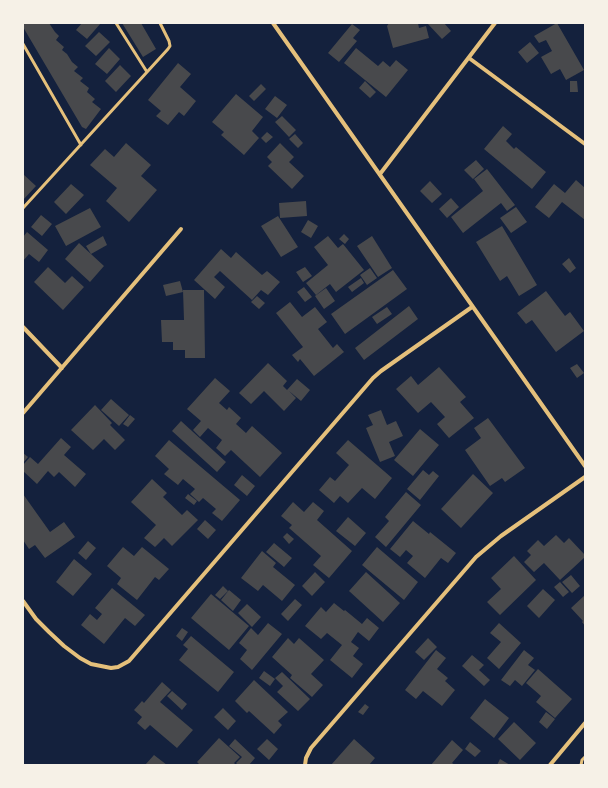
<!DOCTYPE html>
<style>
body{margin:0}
#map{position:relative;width:608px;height:788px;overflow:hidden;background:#14213d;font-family:Roboto,sans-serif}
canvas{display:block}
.frame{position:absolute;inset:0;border:24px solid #f6f1e7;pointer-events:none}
</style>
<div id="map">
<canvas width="608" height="788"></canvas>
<div class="frame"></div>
</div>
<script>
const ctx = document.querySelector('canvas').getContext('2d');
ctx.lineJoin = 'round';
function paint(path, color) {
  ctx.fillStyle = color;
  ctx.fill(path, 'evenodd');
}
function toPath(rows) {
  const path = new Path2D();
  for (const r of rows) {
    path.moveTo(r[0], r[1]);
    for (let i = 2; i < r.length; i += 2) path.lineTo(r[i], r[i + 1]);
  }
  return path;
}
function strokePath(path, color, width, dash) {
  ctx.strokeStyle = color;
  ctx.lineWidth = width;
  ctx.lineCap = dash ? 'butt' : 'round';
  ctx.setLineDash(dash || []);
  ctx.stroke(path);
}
paint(toPath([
 [25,23,49,23,55,32,59,36,56,40,64,47,62,50,67,54,72,62,78,67,74,71,83,78,80,81,89,88,87,92,95,99,92,102,101,109,86,129,82,127,23,27,23,24],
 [82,23,101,23,87,39,76,30],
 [122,23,141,23,156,49,143,57],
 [389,23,418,23,419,28,426,26,429,38,393,48,387,26],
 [427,23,444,23,451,31,442,39],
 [557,23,584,70,566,80,560,69,551,74,541,57,552,51,546,40,539,43,534,36],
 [352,24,360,30,353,38,357,41,339,62,328,53],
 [99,32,110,42,96,56,85,46],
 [530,42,539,53,527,63,518,52],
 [109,48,120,59,107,74,95,64],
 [356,48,378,66,383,61,390,67,396,60,408,70,386,97,344,63],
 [178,63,191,74,180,87,196,101,184,116,179,112,168,125,156,116,161,111,148,100],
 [120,65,131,76,116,92,105,81],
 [365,81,376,92,370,98,359,88],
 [570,81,577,81,578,92,570,92],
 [261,84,266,89,254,101,249,96],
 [236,94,263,117,252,131,259,138,244,155,221,135,224,132,212,122],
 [275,96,287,105,277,118,265,109],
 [282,116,296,130,289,137,275,122],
 [503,126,512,134,506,141,514,149,516,147,546,172,532,189,484,149],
 [267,132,273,137,266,143,261,138],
 [295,134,303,143,298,148,289,139],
 [126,143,151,165,141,176,157,190,129,222,106,201,117,188,90,165,105,149,114,157],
 [280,143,294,157,289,162,304,176,292,189,268,166,272,162,267,157],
 [476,160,484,169,473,179,464,170],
 [487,169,515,205,507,211,501,203,463,233,451,217,483,191,474,179],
 [23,174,36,186,23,200],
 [576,180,585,188,585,220,562,202,549,218,535,207,554,184,565,193],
 [430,181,442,194,432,203,420,191],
 [71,184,84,195,66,214,54,202],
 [451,198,459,207,447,218,439,209],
 [306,201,307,216,280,218,279,203],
 [516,207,527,222,511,233,500,218],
 [90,208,101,227,66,246,55,226],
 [41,215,52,224,42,236,31,227],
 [278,216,298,247,281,257,261,226],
 [308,220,318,226,311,238,301,232],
 [502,226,537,285,519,296,507,276,500,281,476,242],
 [27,232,48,250,39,262,29,254,23,261,23,237],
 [344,234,349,239,345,244,339,239],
 [103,236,107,245,91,254,86,246],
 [328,236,338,248,343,244,364,270,336,292,330,284,316,295,306,283,328,265,314,247],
 [372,236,392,268,378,277,357,246],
 [79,243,104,266,90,282,65,259],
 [221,249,231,258,236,252,262,275,267,271,280,282,268,295,261,290,252,300,220,271,214,277,225,287,215,299,194,280],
 [569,258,576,268,570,273,562,264],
 [48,267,65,283,72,276,84,287,63,310,34,282],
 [305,267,312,276,303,282,296,272],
 [370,268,377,278,367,285,360,275],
 [393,270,407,289,345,334,331,314],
 [361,278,364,283,352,292,348,287],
 [180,281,183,292,166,296,163,285],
 [304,287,312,297,305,302,297,292],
 [326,288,335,301,324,309,315,296],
 [183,290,204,290,205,358,185,358,185,350,173,350,173,342,162,342,161,320,184,320],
 [546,291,565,316,570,312,584,331,556,352,532,320,526,324,517,313],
 [257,296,265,303,259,309,251,302],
 [290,302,302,317,315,307,327,322,318,329,333,348,337,344,344,352,314,376,300,359,298,362,292,355,303,347,276,313],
 [409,306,418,319,364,360,355,348],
 [387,307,392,314,377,324,372,317],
 [268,363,287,381,283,386,287,390,297,379,310,390,301,401,289,391,296,398,284,411,264,391,251,404,239,393],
 [577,364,584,373,577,378,570,368],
 [439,367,466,397,460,402,474,418,449,438,437,424,445,417,431,402,418,413,396,389,411,376,418,385],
 [215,378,230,391,219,403,227,410,229,407,241,418,236,424,246,433,252,426,282,453,260,477,231,450,225,456,216,448,222,440,208,428,200,437,193,430,201,421,187,409],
 [111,399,129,415,119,426,101,410],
 [95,405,112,423,110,425,125,440,115,450,104,439,93,450,71,430],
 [381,410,387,425,396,421,403,436,389,442,395,456,380,462,366,428,373,425,368,415],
 [130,415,135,419,128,427,123,424],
 [488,418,525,468,505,482,502,478,490,486,465,450,481,438,474,428],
 [181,421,226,462,217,472,172,431],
 [420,429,439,445,413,476,394,460],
 [61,438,71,447,64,455,86,474,75,487,59,472,54,477,48,471,37,484,23,471,23,465,30,457,38,464],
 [169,440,240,500,222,521,212,513,216,509,203,498,199,502,190,494,195,489,183,479,178,485,164,474,169,469,155,456],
 [348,440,392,478,375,499,362,488,348,503,340,496,334,503,319,490,330,477,335,481,349,465,336,453],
 [23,453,28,457,23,463],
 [423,470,429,475,433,471,439,476,420,500,407,489],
 [473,474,493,493,461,528,441,509],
 [242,475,255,486,247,496,234,485],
 [152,479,167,493,163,497,182,515,187,510,198,520,172,546,164,538,155,547,144,538,156,525,131,502],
 [406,492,421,505,386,547,375,537,389,521,385,517],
 [23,494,50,532,64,522,75,537,45,558,35,545,29,549,23,540],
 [188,494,197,501,194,505,185,498],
 [293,502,304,512,313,502,324,511,317,520,352,551,329,578,313,565,321,556,289,528,292,525,281,516],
 [348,517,366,533,355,546,336,531],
 [205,520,216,530,208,539,197,529],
 [413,521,429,534,430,532,456,553,448,563,441,558,425,578,407,563,413,556,406,550,400,557,390,549],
 [287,533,294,539,289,544,283,537],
 [556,535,564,543,569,538,585,555,585,557,560,580,544,563,534,572,524,562,531,555,527,551,538,540,544,546],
 [88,541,96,548,86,560,78,553],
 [274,543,292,558,284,567,266,552],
 [123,547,134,556,142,547,169,569,159,580,155,577,137,600,117,584,121,578,107,566],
 [377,547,418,582,404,600,362,565],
 [262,551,276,563,273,567,295,585,282,601,263,585,258,591,241,578],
 [514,556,536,580,500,615,487,602,501,589,491,578],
 [74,559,92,574,73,596,56,582],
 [315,572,325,582,312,596,302,586],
 [366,572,400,603,383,622,349,591],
 [571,575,580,586,572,593,562,582],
 [560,582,569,592,563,597,554,587],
 [223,586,228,591,220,599,215,595],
 [112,588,145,615,135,626,125,618,104,644,81,625,90,614,97,620,102,614,95,608],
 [543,589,555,600,539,618,527,606],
 [229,590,241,600,233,611,221,600],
 [211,594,249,626,229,650,191,618],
 [585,595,585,626,582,622,583,621,571,608],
 [295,599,302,605,288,621,281,614],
 [334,603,344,611,345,610,362,624,367,618,379,628,369,641,358,632,351,642,359,648,353,656,363,664,352,678,330,660,342,645,327,633,321,639,305,626,321,607,326,612],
 [247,604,261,617,252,627,238,613],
 [268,623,282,634,252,670,240,659,247,650,239,643,251,628,258,635],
 [499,623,521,643,499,669,487,658,501,642,490,633],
 [182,628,188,632,182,641,176,636],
 [191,636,234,672,218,692,179,660,188,649,183,645],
 [288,638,294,644,299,638,324,660,311,674,323,685,312,697,290,678,292,675,272,657],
 [428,638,437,647,424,660,415,652],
 [436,650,446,658,437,669,448,678,445,681,455,690,442,706,423,691,416,699,405,690],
 [524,650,534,658,528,665,535,670,522,686,515,680,510,686,501,680],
 [472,655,484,665,479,670,490,680,484,686,462,666],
 [538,669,572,699,555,718,536,702,541,696,526,683],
 [264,671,275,679,270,686,259,678],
 [282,672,310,699,298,711,277,692,283,686,275,678],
 [254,680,288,712,278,721,282,725,274,734,249,711,247,713,235,701],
 [162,682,171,690,160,702,193,730,177,748,150,725,145,730,137,723,142,717,134,710,142,701,144,703],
 [172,691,187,704,182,710,167,696],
 [485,699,509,718,494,738,470,718],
 [365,704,369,707,363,715,358,712],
 [223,708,236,721,228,730,214,717],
 [546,712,555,719,547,729,539,722],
 [514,722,536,743,520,760,498,739],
 [219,738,240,757,234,763,236,765,200,765,197,762],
 [235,739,255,758,249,765,238,765,236,763,242,757,229,746],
 [267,739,278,749,269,760,257,749],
 [354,739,375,758,369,765,331,765],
 [452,740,463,750,452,763,455,765,431,765],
 [470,742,481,751,475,757,465,749],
 [154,755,167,765,145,765],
 [500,759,510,765,497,765]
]), '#48494c');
strokePath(toPath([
 [116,23,147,72],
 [23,44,81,145],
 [23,208,168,49,170,46,169,41,160,23],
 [581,765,582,760,585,757]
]), '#e5c07b', 3);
strokePath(toPath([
 [273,23,585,466],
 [469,58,585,144],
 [380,174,495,23],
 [23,327,62,368],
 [23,413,181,229],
 [23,601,36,619,49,632,64,646,80,658,91,664,111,668,118,667,129,661,373,378,381,371,472,307],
 [305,765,306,758,311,748,476,557,501,536,585,477],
 [550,765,585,723]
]), '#e5c07b', 4);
</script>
